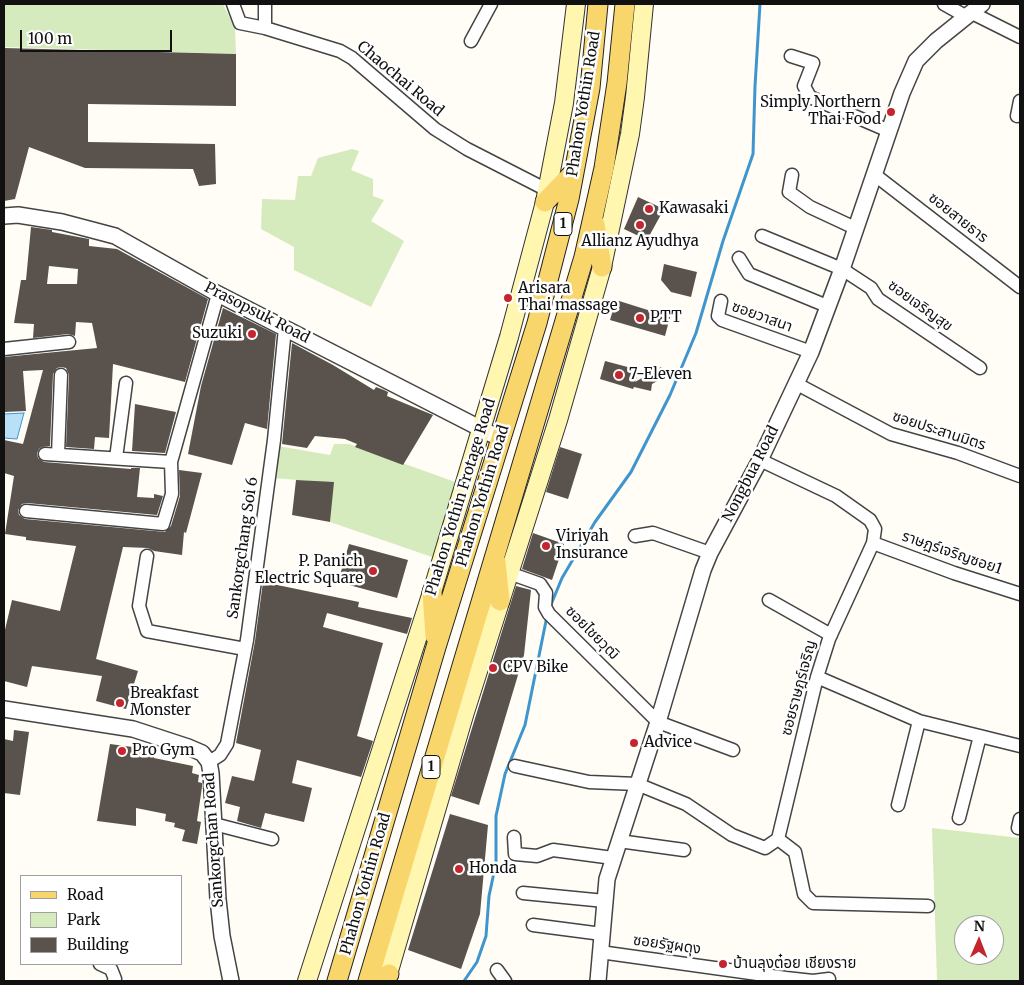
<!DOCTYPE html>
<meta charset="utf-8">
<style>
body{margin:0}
#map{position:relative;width:1024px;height:985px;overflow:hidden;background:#fffdf5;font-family:Merriweather,serif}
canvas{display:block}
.frame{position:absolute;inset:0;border:5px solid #111;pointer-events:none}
.legend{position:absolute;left:20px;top:875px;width:162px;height:90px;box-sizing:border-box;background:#fff;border:1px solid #a0a0a0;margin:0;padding:6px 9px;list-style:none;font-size:15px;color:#111}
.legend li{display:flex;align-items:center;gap:10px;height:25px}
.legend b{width:25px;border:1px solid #a0a0a0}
.north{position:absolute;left:954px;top:915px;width:50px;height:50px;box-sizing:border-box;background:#fff;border:1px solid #a0a0a0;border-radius:50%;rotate:1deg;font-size:14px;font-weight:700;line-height:20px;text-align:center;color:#111}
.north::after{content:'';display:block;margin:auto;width:18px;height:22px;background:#c4262e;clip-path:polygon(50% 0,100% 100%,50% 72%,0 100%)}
.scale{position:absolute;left:20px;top:30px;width:152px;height:22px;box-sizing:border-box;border:2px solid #111;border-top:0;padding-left:6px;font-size:15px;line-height:18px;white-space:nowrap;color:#111;-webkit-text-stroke:4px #fff;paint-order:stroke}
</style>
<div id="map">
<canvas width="1024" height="985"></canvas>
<div class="frame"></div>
<ul class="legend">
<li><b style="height:6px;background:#f9d66b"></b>Road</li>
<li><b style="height:14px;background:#d5ebbd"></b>Park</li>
<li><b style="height:14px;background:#5a524d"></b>Building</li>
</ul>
<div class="north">N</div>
<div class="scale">100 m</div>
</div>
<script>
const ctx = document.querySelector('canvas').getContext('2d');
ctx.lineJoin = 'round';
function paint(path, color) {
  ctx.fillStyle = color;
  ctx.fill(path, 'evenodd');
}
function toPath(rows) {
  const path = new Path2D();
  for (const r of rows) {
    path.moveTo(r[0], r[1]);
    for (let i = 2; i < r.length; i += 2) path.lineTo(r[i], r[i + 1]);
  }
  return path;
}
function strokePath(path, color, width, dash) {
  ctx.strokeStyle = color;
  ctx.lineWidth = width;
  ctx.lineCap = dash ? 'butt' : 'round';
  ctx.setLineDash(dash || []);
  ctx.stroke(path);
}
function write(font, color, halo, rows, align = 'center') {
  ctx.font = font + ' Merriweather,"Noto Sans Thai",serif';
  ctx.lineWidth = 5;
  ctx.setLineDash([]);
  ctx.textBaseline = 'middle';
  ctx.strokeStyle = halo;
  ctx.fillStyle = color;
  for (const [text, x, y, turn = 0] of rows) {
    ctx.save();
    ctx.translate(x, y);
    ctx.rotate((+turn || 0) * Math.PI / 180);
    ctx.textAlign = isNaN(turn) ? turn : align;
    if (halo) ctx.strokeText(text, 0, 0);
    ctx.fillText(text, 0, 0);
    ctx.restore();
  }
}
paint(toPath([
 [4,4,223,4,235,28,236,54,4,47],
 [352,149,359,151,351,170,373,179,373,196,384,200,371,221,404,241,371,307,294,270,294,247,261,229,262,199,295,200,298,176,311,176,318,158],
 [334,444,349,444,461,484,435,558,330,522,333,483,274,478,278,446,330,455],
 [932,828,1020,838,1020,981,937,981],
 [964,925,994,925,994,955,964,955]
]), '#d5ebbd');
const water = toPath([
 [24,413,17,439,4,438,4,414,24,413]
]);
paint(water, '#b9e0f7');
strokePath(water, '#3f96cf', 1);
strokePath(toPath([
 [550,607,562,578,595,522,631,472,670,395,696,333,723,241,753,154,755,86,760,4],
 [464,981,477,962,486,936,489,896,496,863,496,816,505,774,525,725,547,616]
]), '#3f96cf', 3);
paint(toPath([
 [4,48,236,54,236,106,88,104,88,142,215,144,216,184,199,186,193,169,85,168,29,147,15,199,4,201],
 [638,197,664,209,647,240,624,229],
 [31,227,52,230,52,232,89,239,89,246,117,249,208,299,185,382,113,364,109,438,95,437,94,449,66,447,69,375,66,368,61,367,57,368,53,374,50,446,42,447,39,449,37,453,38,458,44,462,131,469,131,468,140,468,137,497,154,498,154,494,163,496,157,515,27,503,22,504,18,510,19,515,25,519,165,532,171,526,180,496,179,470,202,473,186,533,184,532,182,555,154,551,148,548,123,547,96,659,138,671,126,709,96,701,102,676,32,666,27,687,4,681,4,634,12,600,60,611,76,546,26,540,26,537,5,534,14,476,4,473,4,440,23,444,43,370,23,371,26,411,4,412,4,357,97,348,92,323,76,322,75,336,68,334,33,338,34,324,14,323,21,280,26,280],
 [49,266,78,269,77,284,47,284],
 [664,264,697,272,691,297,671,292,661,280],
 [616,300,670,317,665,336,610,320],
 [223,308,276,334,267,429,245,423,232,465,188,454,201,386],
 [292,343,333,365,374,390,376,387,384,390,388,392,387,396,433,415,403,465,355,447,357,444,345,439,315,436,307,448,282,444],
 [605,361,639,370,635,382,661,367,666,376,652,384,651,391,634,387,633,389,600,379],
 [135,404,176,412,165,453,132,451],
 [560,447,582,454,568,499,546,492],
 [296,480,334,482,330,522,292,515],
 [533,533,564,544,552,580,522,569],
 [349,544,408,560,397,598,338,582],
 [263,582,359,602,358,607,412,618,407,634,327,613,323,627,383,643,357,736,373,741,361,777,297,760,292,783,312,788,304,822,265,813,261,828,237,821,240,807,225,803,232,776,254,781,261,750,236,743,255,641],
 [516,586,531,590,524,655,479,805,451,796],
 [14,730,29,732,20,795,4,793,4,739,13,741],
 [110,744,155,750,154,758,193,766,192,773,199,775,198,782,202,783,202,787,197,821,201,822,197,844,182,841,185,830,174,827,175,823,165,821,166,814,136,808,136,826,97,821],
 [450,814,488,825,480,914,461,969,408,950]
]), '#5a524d');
const minor = toPath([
 [233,4,240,23,265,28,340,51,352,58,435,129,467,149,547,190],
 [944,4,967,17],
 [972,13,1020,37],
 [265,28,265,4],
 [471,41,491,4],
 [791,56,813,63,804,86,810,97,889,131],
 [1017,116,1020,101],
 [792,175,789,192,810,207,855,228],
 [875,175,1020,287],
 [762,236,842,269,871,288,878,299,980,368],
 [739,258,749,274,827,306],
 [721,301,718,316,722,320,811,352],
 [4,349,69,342],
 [797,384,891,434,958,453,1020,476],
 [45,454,171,462],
 [58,455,61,375],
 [116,458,126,383],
 [26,511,163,524,172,494,171,462,218,294],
 [635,536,653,533,710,553],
 [873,543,954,573,1020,594],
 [147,556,139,606,147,631,245,649],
 [509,573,540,584,546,593,545,607,549,614,658,722,733,750],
 [769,600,831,635],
 [817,677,919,721,1020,746],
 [209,762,220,755,227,744,247,640,274,440,285,328],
 [515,766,589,782,637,784,686,804,732,835,765,848,778,839,817,677,829,639,873,543,875,529,870,520,836,496,760,460],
 [898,805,919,721],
 [959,818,980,736],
 [214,824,272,839],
 [1018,828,1020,819],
 [514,837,515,854,537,856,553,850,613,858],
 [778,839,795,852,804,894,813,903,928,906],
 [619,841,684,850],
 [523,893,605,901],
 [533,925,602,934],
 [600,952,786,978,786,981],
 [100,964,111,969,115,979,114,981],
 [497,970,505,981],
 [786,978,813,981,829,979]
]);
const tertiary = toPath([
 [4,216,18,215,62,222,115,236,218,294,501,439],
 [4,709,133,729,188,747,202,753,209,762,211,773,218,899,222,936,231,981],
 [598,981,607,879,658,722,703,570,710,553,760,460,811,352,842,269,902,93,916,61,936,41,982,4]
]);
const secondary = toPath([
 [307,981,432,592,509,337,545,202,564,103,576,4],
 [386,981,465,712,558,420,602,267,630,134,635,97,644,4]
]);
const primary = toPath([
 [545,202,574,172],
 [595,224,602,267],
 [496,562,500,601],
 [432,592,435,636],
 [337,981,436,647,537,323,569,199,590,88,598,4],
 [368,981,584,257,604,168,617,83,625,4],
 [383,981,389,974]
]);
strokePath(minor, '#444', 15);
strokePath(tertiary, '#444', 18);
strokePath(secondary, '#333', 20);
strokePath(primary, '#222', 21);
strokePath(minor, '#fff', 12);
strokePath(tertiary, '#fff', 15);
strokePath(secondary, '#fff6b0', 18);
strokePath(primary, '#f9d66b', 19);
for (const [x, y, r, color] of [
 [891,112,5,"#c4262e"],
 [649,209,5,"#c4262e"],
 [640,225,5,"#c4262e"],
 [508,298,5,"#c4262e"],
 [640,318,5,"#c4262e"],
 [252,334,5,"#c4262e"],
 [619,375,5,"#c4262e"],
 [546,546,5,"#c4262e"],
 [373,571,5,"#c4262e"],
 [493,668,5,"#c4262e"],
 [120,703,5,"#c4262e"],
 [634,743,5,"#c4262e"],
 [122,751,5,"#c4262e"],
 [459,869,5,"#c4262e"],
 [723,964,5,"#c4262e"]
]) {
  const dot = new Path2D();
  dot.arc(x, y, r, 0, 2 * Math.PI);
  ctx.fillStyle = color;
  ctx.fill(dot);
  strokePath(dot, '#fff', 2);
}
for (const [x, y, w] of [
 [563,224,18],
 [431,767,18]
]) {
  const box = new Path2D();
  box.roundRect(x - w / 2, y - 11.5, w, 23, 4);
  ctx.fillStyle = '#fff';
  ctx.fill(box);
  strokePath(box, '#111', 1);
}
write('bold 14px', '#111', null, [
 ["1",563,224],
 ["1",431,767]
]);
write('15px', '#111', '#fff', [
 ["Chaochai Road",400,79,40],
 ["Phahon Yothin Road",584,104,-81],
 ["ซอยสายธาร",958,218,38],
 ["ซอยเจริญสุข",920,306,36],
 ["Prasopsuk Road",257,313,27],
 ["ซอยวาสนา",762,317,20],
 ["ซอยประสานมิตร",939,431,18],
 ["Nongbua Road",751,474,-63],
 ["Phahon Yothin Road",483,496,-73],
 ["Phahon Yothin Frotage Road",461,497,-73],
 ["Sankorgchang Soi 6",243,548,-82],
 ["ราษฎร์เจริญซอย1",952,553,19],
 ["ซอยไชยวุฒิ",592,633,45],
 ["ซอยราษฎร์เจริญ",799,688,-75],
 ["Sankorgchan Road",214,840,-94],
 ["Phahon Yothin Road",366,884,-74],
 ["ซอยรัฐผดุง",667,945,8]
]);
write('15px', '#111', '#fff', [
 ["Simply Northern",881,103,"right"],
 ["Thai Food",881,120,"right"],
 ["Kawasaki",659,209],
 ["Allianz Ayudhya",640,242,"center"],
 ["Arisara",518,289],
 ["Thai massage",518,306],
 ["PTT",650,318],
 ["Suzuki",242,334,"right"],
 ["7-Eleven",629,375],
 ["Viriyah",556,537],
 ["Insurance",556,554],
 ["P. Panich",363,562,"right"],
 ["Electric Square",363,579,"right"],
 ["CPV Bike",503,668],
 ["Breakfast",130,694],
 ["Monster",130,711],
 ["Advice",644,743],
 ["Pro Gym",132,751],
 ["Honda",469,869],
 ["บ้านลุงต๋อย เชียงราย",733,964]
], 'left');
</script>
